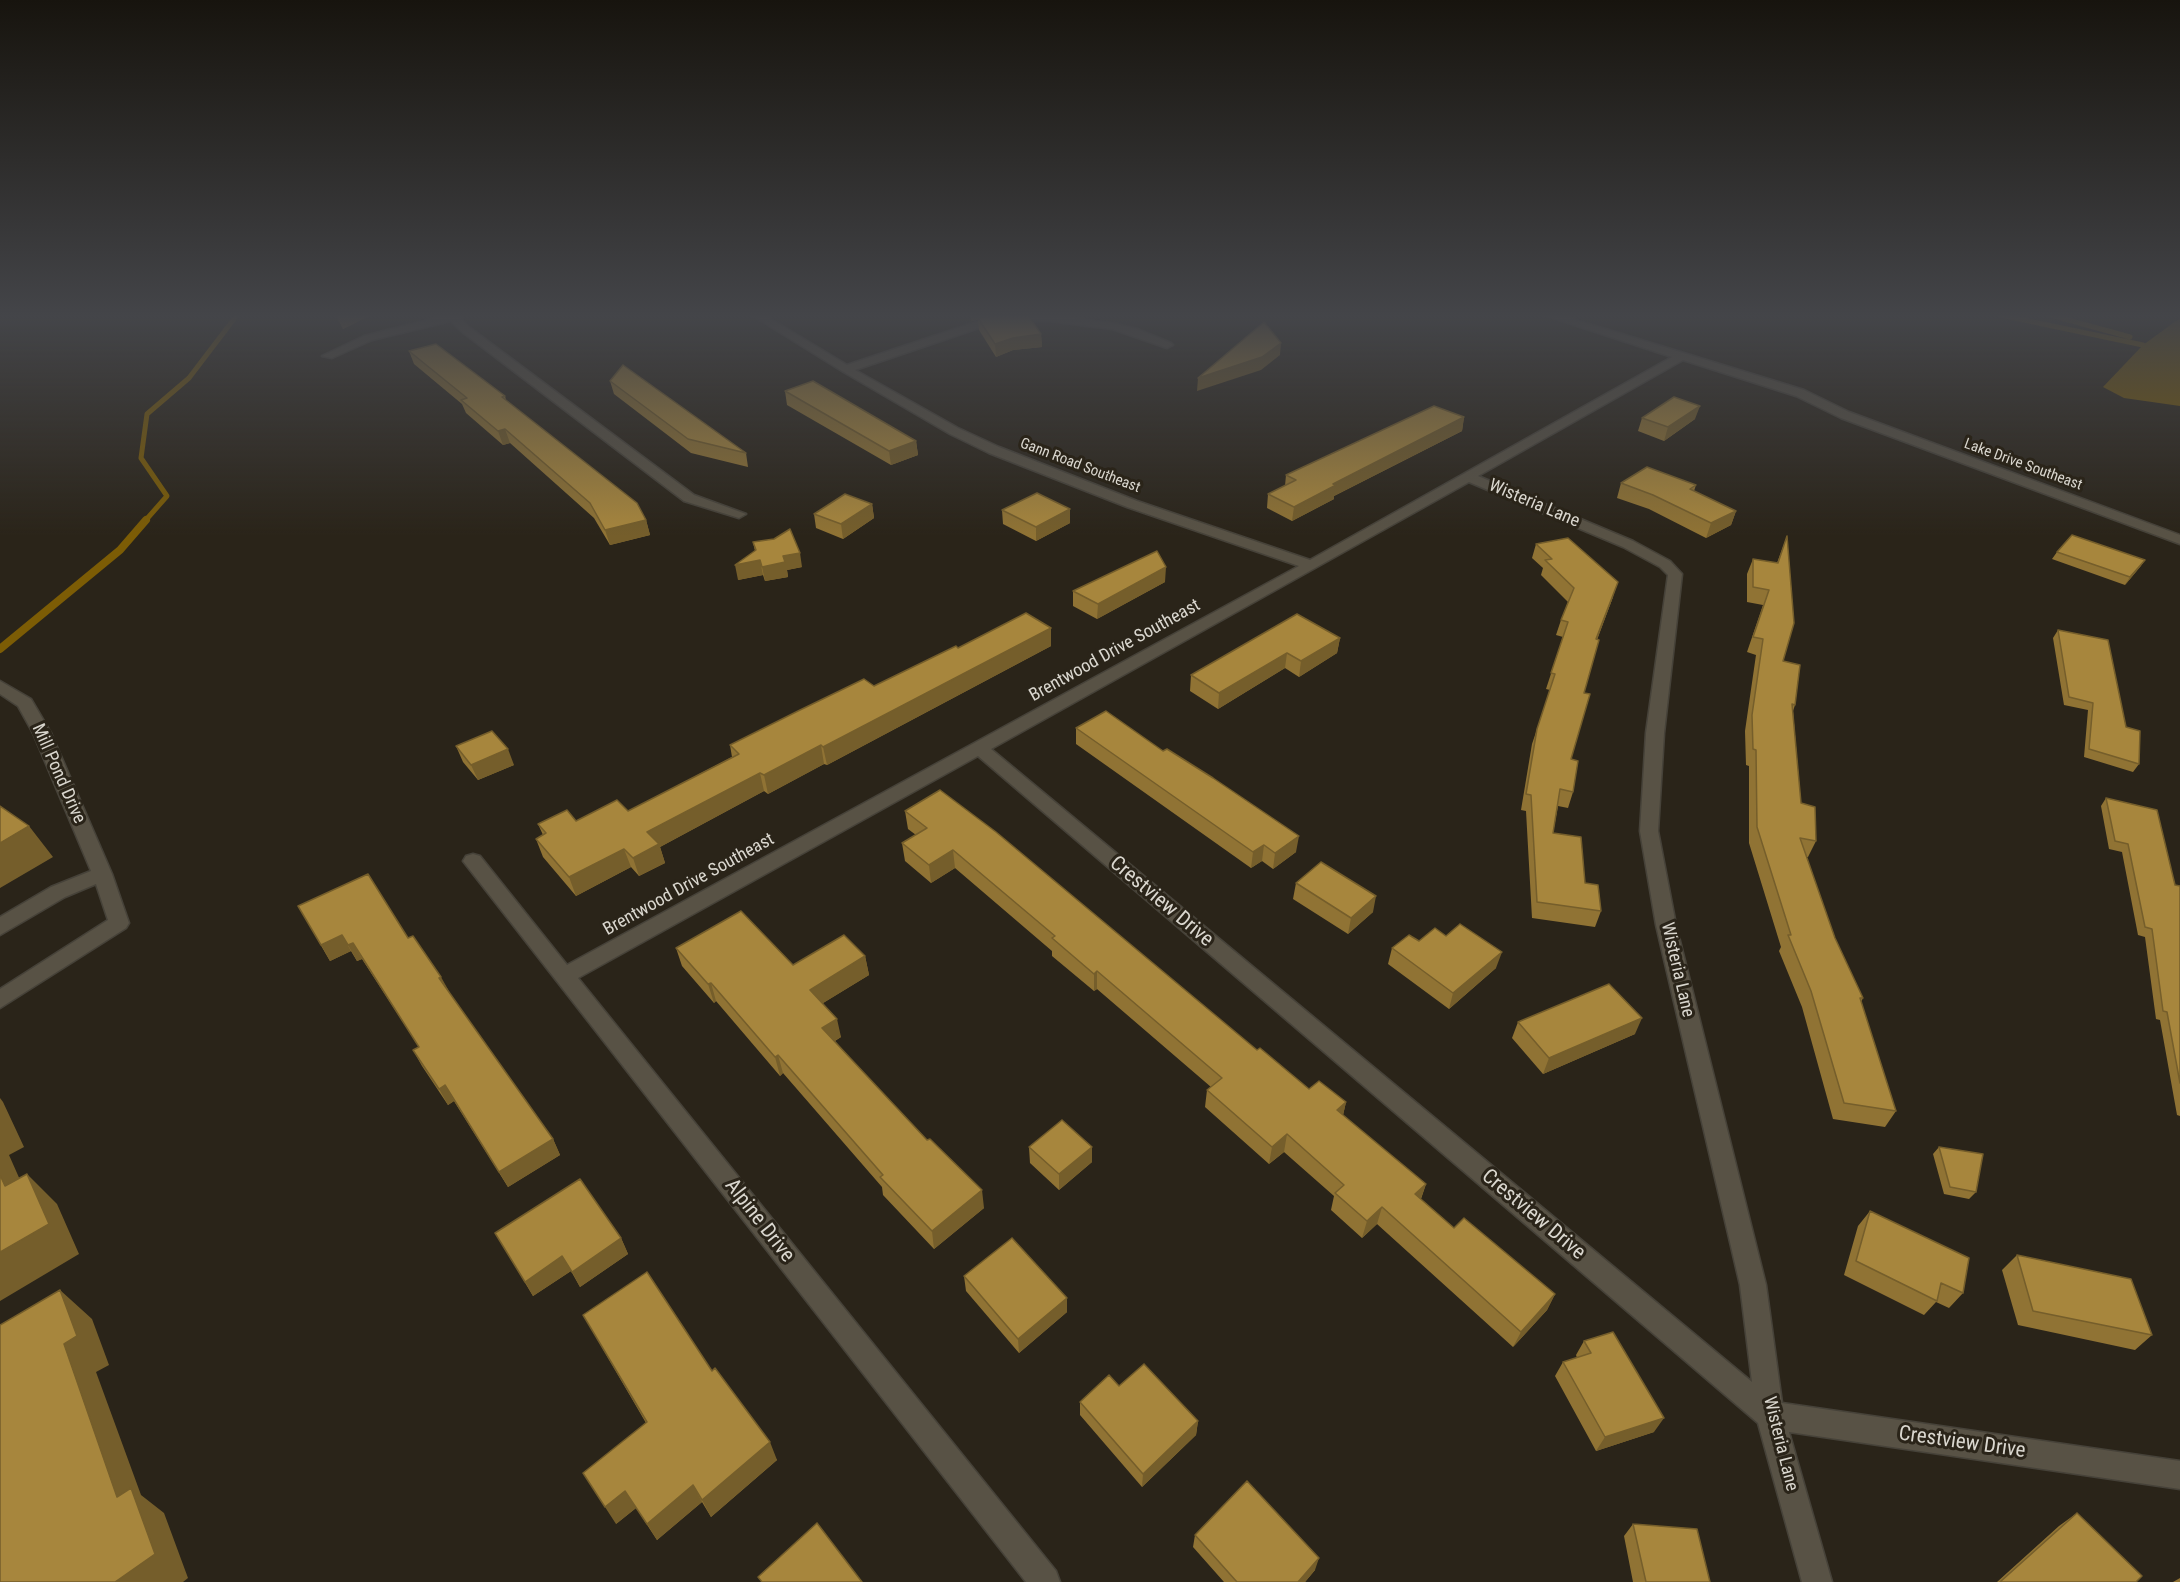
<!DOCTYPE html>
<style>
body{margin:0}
canvas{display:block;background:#2a2419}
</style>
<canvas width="2180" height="1582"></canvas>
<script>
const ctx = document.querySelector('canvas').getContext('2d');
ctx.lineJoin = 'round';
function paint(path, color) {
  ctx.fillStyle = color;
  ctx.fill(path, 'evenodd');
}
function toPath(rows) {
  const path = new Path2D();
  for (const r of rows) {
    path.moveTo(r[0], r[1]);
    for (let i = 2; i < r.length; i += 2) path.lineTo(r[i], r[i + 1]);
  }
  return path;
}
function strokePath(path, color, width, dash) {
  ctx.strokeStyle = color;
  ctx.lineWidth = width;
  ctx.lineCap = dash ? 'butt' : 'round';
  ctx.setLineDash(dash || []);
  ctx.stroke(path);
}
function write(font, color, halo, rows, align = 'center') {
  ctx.font = font + ' "Roboto Condensed",sans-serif';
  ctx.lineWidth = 6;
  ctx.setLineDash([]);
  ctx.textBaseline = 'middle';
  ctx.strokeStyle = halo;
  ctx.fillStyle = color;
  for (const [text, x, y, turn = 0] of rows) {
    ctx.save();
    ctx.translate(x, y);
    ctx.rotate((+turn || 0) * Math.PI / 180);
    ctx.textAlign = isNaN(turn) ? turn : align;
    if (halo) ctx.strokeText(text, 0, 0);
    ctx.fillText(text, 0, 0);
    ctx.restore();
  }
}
paint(toPath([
 [2180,318,2180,406,2124,398,2103,387,2143,345]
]), '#7c5c05');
strokePath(toPath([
 [2000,315,2143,345],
 [2050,315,2130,337],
 [145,521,167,496,141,458,147,414,189,378,237,315]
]), '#7c5c05', 5);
strokePath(toPath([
 [0,649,120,550,146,520]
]), '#7c5c05', 8);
const minor = toPath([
 [447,315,458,315,469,327,694,495,746,514,739,518,684,501,461,331,451,321,372,340,332,358,322,356,364,336,447,315],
 [752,315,764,315,847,365,973,323,1011,316,1049,315,1112,323,1137,329,1171,343,1173,345,1167,348,1112,329,1049,321,1011,322,979,328,855,370,958,428,999,447,1137,501,1310,560,1672,357,1544,315,1560,315,1804,390,1849,412,2180,535,2180,544,1841,418,1796,396,1683,360,1478,476,1633,541,1670,561,1682,574,1664,733,1658,831,1676,925,1766,1285,1782,1403,2180,1461,2180,1489,1789,1432,1832,1582,1802,1582,1758,1423,978,756,578,978,1056,1571,1060,1582,1026,1582,463,861,466,856,473,854,480,856,567,965,1299,566,1127,507,989,453,950,434,842,371,752,315],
 [1469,482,1623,547,1660,567,1668,575,1646,733,1640,831,1656,925,1740,1285,1752,1382,991,749,1469,482],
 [0,681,31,699,51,733,112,874,129,923,126,928,0,1008,0,989,108,920,96,884,65,897,0,935,0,917,51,887,91,871,33,733,18,706,0,694,0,681]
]);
strokePath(minor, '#464239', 3);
paint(minor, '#585245');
paint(toPath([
 [336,315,371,315,343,329],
 [969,315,1028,315,1041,334,1042,347,1013,350,996,357,979,330,978,320,972,321],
 [409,351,505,396,506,400,646,520,650,535,610,545,594,518,510,443,503,445,466,413,462,404,414,364],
 [610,381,746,453,748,467,691,453,614,394],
 [785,391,916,441,918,455,891,465,787,405],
 [1464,417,1462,431,1334,496,1334,499,1292,521,1267,508,1268,494,1285,486,1286,475],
 [1642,418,1695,419,1664,441,1638,431],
 [1621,483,1696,485,1694,491,1736,511,1731,525,1706,538,1649,509,1617,498],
 [872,504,874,518,843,539,816,528,814,514],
 [1070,509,1070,523,1036,541,1003,524,1002,510],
 [1787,536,1783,661,1795,705,1793,711,1801,803,1816,841,1808,857,1806,857,1835,938,1863,998,1861,1002,1896,1111,1885,1127,1833,1119,1802,1007,1779,951,1781,947,1749,843,1749,766,1746,765,1745,731,1756,655,1747,652,1763,605,1747,602,1747,574,1753,559,1777,563],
 [753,542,802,567,787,570,788,577,765,581,763,575,738,580,755,551],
 [1536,544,1613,597,1597,640,1584,693,1571,759,1573,792,1568,808,1558,806,1553,833,1585,883,1601,911,1595,927,1532,918,1526,811,1521,810,1532,744,1550,690,1546,689,1563,637,1556,635,1561,620,1568,602,1541,575,1543,568,1532,558],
 [2057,552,2145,560,2140,567,2125,585,2052,559],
 [1165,582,1097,619,1073,606,1073,591],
 [1051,628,1051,646,827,765,824,764,768,794,764,791,660,847,665,863,639,876,631,867,576,896,543,857,536,839,543,835,538,824,576,821,628,811,732,757,730,745,874,686,958,648],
 [2058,630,2126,727,2139,764,2133,772,2084,757,2088,710,2064,705,2053,638],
 [1340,638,1337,653,1299,677,1285,668,1218,709,1190,691,1191,675],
 [1076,728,1296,852,1273,869,1262,861,1251,868,1076,744],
 [456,746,514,765,478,780,463,762],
 [2106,798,2175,885,2180,886,2180,1116,2177,1115,2160,1020,2156,1019,2145,937,2138,935,2122,852,2109,849,2101,806],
 [905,811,1257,1050,1309,1089,1346,1102,1343,1115,1426,1184,1421,1199,1454,1228,1555,1294,1547,1310,1513,1347,1377,1224,1362,1238,1331,1210,1334,1196,1284,1152,1269,1164,1205,1107,1207,1090,1211,1087,1097,989,1094,991,1052,956,1052,951,955,868,931,883,905,861,902,843,916,835,908,829],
 [1296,883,1373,912,1348,934,1293,899],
 [298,906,408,938,449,993,553,1139,560,1155,508,1187,454,1101,448,1105,422,1066,413,1050,419,1047,362,959,357,961,351,951,330,961],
 [1419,941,1496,968,1449,1009,1388,964,1392,948],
 [676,948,793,965,865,956,869,975,823,1003,841,1037,835,1041,984,1208,934,1249,883,1195,882,1187,783,1073,780,1076,716,1001,714,1003,682,966],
 [1518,1022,1635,1034,1543,1074,1512,1038],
 [1029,1147,1092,1147,1092,1162,1059,1190,1030,1163],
 [1939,1147,1976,1192,1969,1199,1944,1194,1933,1154],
 [1870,1211,1963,1293,1949,1308,1936,1302,1924,1315,1844,1275,1858,1226],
 [495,1233,621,1238,628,1254,580,1287,571,1271,533,1296],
 [2017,1255,2152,1335,2135,1350,2018,1325,2002,1270],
 [964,1276,1067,1298,1067,1312,1019,1353,966,1291],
 [583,1315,712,1371,777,1460,711,1517,702,1502,657,1540,636,1508,616,1524,646,1423],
 [1584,1341,1654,1432,1596,1451,1555,1376,1563,1362,1577,1358,1576,1355],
 [1119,1386,1198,1421,1196,1435,1142,1487,1080,1415,1080,1402],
 [2077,1513,2136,1582,1997,1582,2059,1526],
 [1633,1524,1710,1582,1633,1582,1624,1536],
 [1195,1535,1315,1570,1305,1582,1224,1582,1193,1547],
 [2180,1578,2180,1582,2173,1582]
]), '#907334');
paint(toPath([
 [341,315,371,315,343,329,338,316],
 [972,315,1011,315,978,318,978,320,972,321],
 [1041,334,1042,347,1013,350,996,357,995,344,1013,338],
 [1281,343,1280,355,1261,370,1197,391,1198,378],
 [1700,406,1695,419,1664,441,1668,427],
 [1464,417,1462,431,1334,496,1334,499,1292,521,1294,507,1333,484],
 [505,429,510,443,503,445,498,431],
 [916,441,918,455,891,465,889,451],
 [872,504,874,518,843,539,841,524],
 [1070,509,1070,523,1036,541,1036,527],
 [1736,511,1731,525,1706,538,1711,523],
 [646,520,650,535,610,545,605,530],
 [800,553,802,567,787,570,788,577,765,581,762,567,783,556],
 [760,560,763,575,738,580,735,565],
 [2145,560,2140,567,2125,585,2130,577],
 [1166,567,1165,582,1097,619,1098,604],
 [1618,582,1613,597,1591,655,1596,639],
 [1051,628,1051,646,827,765,823,747],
 [1340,638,1337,653,1299,677,1301,661],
 [1287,653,1285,668,1218,709,1219,693],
 [821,745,824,764,768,794,764,775],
 [508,749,514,765,478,780,471,765],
 [760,773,764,791,660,847,665,863,639,876,633,858,647,832],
 [29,826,53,857,0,888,0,843],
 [1299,836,1296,852,1273,869,1275,853],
 [1264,845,1262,861,1251,868,1253,852],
 [624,849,631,867,576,896,569,877],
 [953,850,955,868,931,883,929,865],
 [1376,896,1373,912,1348,934,1351,918],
 [342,935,351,951,330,961,321,945],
 [353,943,362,959,357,961,348,945],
 [1502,952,1496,968,1449,1009,1453,993],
 [865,956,869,975,815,1008,810,990],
 [1097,971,1097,989,1094,991,1094,974],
 [441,977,450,993,439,978],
 [711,983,716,1001,714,1003,708,984],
 [1642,1018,1635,1034,1543,1074,1549,1058],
 [837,1019,841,1037,826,1046,822,1028],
 [778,1055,783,1073,780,1076,775,1057],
 [445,1085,454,1101,448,1105,439,1089],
 [0,1098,3,1102,24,1147,9,1155,36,1216,5,1186,0,1175],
 [1346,1102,1342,1120,1337,1110],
 [1287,1134,1284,1152,1269,1164,1272,1147],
 [553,1139,560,1155,508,1187,499,1172],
 [1092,1147,1092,1162,1059,1190,1059,1174],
 [27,1174,57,1204,79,1254,0,1301,0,1252],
 [1426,1184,1420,1201,1415,1194],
 [982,1190,984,1208,934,1249,932,1231],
 [1382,1207,1377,1224,1362,1238,1367,1221],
 [621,1238,628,1254,580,1287,572,1272],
 [562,1256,571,1271,533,1296,525,1282],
 [60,1290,92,1319,109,1365,96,1372,141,1495,164,1513,188,1578,183,1582,115,1582,117,1497,64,1344],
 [1555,1294,1547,1310,1513,1347,1521,1332],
 [1067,1298,1067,1312,1019,1353,1018,1339],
 [1664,1418,1654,1432,1596,1451,1605,1437],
 [1198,1421,1196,1435,1142,1487,1143,1474],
 [770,1442,777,1460,711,1517,702,1500],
 [693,1485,702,1502,657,1540,647,1524],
 [625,1491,636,1508,616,1524,605,1507],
 [1319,1558,1315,1570,1305,1582,1298,1582]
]), '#755e2b');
const building = toPath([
 [1000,315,1028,315,1041,334,1013,338,995,344,978,318,1000,315],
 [1264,322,1281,343,1262,357,1198,378,1264,322],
 [436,344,505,396,502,397,637,503,646,520,605,530,590,503,505,429,498,431,461,400,467,398,409,351,436,344],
 [623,365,746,453,688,439,610,381,623,365],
 [813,381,916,441,889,451,785,391,813,381],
 [1674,397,1700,406,1668,427,1642,418,1674,397],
 [1434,406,1464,417,1333,484,1336,485,1294,507,1268,494,1296,480,1286,475,1434,406],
 [1647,467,1696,485,1690,489,1736,511,1711,523,1653,495,1621,483,1647,467],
 [1037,493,1070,509,1036,527,1002,510,1037,493],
 [845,494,872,504,841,524,814,514,845,494],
 [790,529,800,553,783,556,785,562,762,567,760,560,735,565,756,550,753,542,774,539,790,529],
 [2072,535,2145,560,2130,577,2057,552,2072,535],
 [1787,536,1794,623,1783,661,1800,665,1795,705,1792,704,1801,803,1815,807,1816,841,1800,838,1835,938,1863,998,1860,998,1896,1111,1844,1103,1811,991,1788,935,1791,935,1757,827,1756,750,1753,749,1752,715,1763,639,1753,637,1769,590,1753,587,1753,559,1778,563,1787,536],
 [1568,538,1618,582,1596,639,1599,640,1584,693,1590,694,1571,759,1578,761,1573,792,1560,789,1553,833,1581,837,1585,883,1598,885,1601,911,1537,902,1531,795,1526,794,1537,729,1555,674,1551,673,1568,622,1561,620,1574,588,1545,560,1552,559,1536,544,1568,538],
 [1157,551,1166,567,1098,604,1073,591,1157,551],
 [1026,613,1051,628,823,747,821,745,764,775,760,773,647,832,659,844,633,858,624,849,569,877,536,839,546,833,538,824,567,810,576,821,617,800,628,811,739,754,730,745,798,711,864,679,874,686,956,646,958,648,1026,613],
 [1297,614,1340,638,1301,661,1287,653,1219,693,1191,675,1297,614],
 [2058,630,2108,640,2126,727,2140,731,2139,764,2089,749,2093,703,2069,697,2058,630],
 [1106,711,1163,751,1167,749,1213,778,1299,836,1275,853,1264,845,1253,852,1076,728,1106,711],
 [492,731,508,749,471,765,456,746,492,731],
 [940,790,996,832,1257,1050,1260,1048,1309,1089,1319,1081,1346,1102,1337,1110,1426,1184,1415,1194,1454,1228,1464,1218,1555,1294,1521,1332,1382,1207,1367,1221,1335,1193,1344,1185,1287,1134,1272,1147,1207,1090,1222,1078,1097,971,1094,974,1052,938,1055,936,953,850,929,865,902,843,927,828,905,811,940,790],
 [2106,798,2157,810,2175,885,2180,886,2180,1083,2167,1012,2163,1011,2152,929,2145,927,2128,844,2115,841,2106,798],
 [0,806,29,826,0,843,0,806],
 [1321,862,1376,896,1351,918,1296,883,1321,862],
 [368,874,408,938,413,936,441,977,439,978,553,1139,499,1172,445,1085,439,1089,413,1050,419,1047,353,943,348,945,342,935,321,945,298,906,368,874],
 [741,911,793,965,844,935,865,956,810,990,837,1019,822,1028,927,1140,930,1139,982,1190,932,1231,880,1177,883,1175,778,1055,775,1057,711,983,708,984,676,948,741,911],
 [1460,924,1502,952,1453,993,1392,948,1409,935,1419,941,1435,928,1446,936,1460,924],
 [1609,984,1642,1018,1549,1058,1518,1022,1609,984],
 [1062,1120,1092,1147,1059,1174,1029,1147,1062,1120],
 [1939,1147,1983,1154,1976,1192,1950,1187,1939,1147],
 [27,1174,49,1224,0,1252,0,1175,5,1186,27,1174],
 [580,1179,621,1238,572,1272,562,1256,525,1282,495,1233,580,1179],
 [1870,1211,1969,1258,1963,1293,1941,1283,1937,1301,1856,1261,1870,1211],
 [1012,1238,1067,1298,1018,1339,964,1276,1012,1238],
 [2017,1255,2131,1279,2152,1335,2033,1311,2017,1255],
 [647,1272,712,1371,715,1368,770,1442,702,1500,693,1485,647,1524,625,1491,605,1507,583,1473,647,1422,583,1315,647,1272],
 [60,1290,77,1336,64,1344,117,1497,131,1488,155,1554,115,1582,0,1582,0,1325,60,1290],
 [1613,1332,1664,1418,1605,1437,1563,1362,1591,1353,1584,1341,1613,1332],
 [1144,1364,1198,1421,1143,1474,1080,1402,1109,1375,1119,1386,1144,1364],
 [1247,1481,1319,1558,1298,1582,1237,1582,1195,1535,1247,1481],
 [2077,1513,2142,1576,2136,1582,2000,1582,2077,1513],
 [817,1523,862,1582,762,1582,758,1577,817,1523],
 [1633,1524,1697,1529,1710,1582,1646,1582,1633,1524]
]);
paint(building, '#a7863d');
strokePath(building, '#755e2b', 1.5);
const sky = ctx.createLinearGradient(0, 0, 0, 536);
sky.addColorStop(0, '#17140e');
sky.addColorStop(0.59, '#444549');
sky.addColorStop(1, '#44454900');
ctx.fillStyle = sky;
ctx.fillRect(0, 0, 2180, 536);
write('15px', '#dad7cf', '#2a2419', [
 ["Lake Drive Southeast",2023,465,20],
 ["Gann Road Southeast",1080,466,21]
]);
write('18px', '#dad7cf', '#2a2419', [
 ["Wisteria Lane",1534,504,23],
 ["Brentwood Drive Southeast",1115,651,-29],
 ["Mill Pond Drive",58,774,66],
 ["Brentwood Drive Southeast",689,885,-29],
 ["Wisteria Lane",1677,970,77],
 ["Wisteria Lane",1780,1444,76]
]);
write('21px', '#dad7cf', '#2a2419', [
 ["Crestview Drive",1161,902,40],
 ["Crestview Drive",1533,1215,40],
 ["Alpine Drive",759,1221,52],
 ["Crestview Drive",1962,1443,8]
]);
</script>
